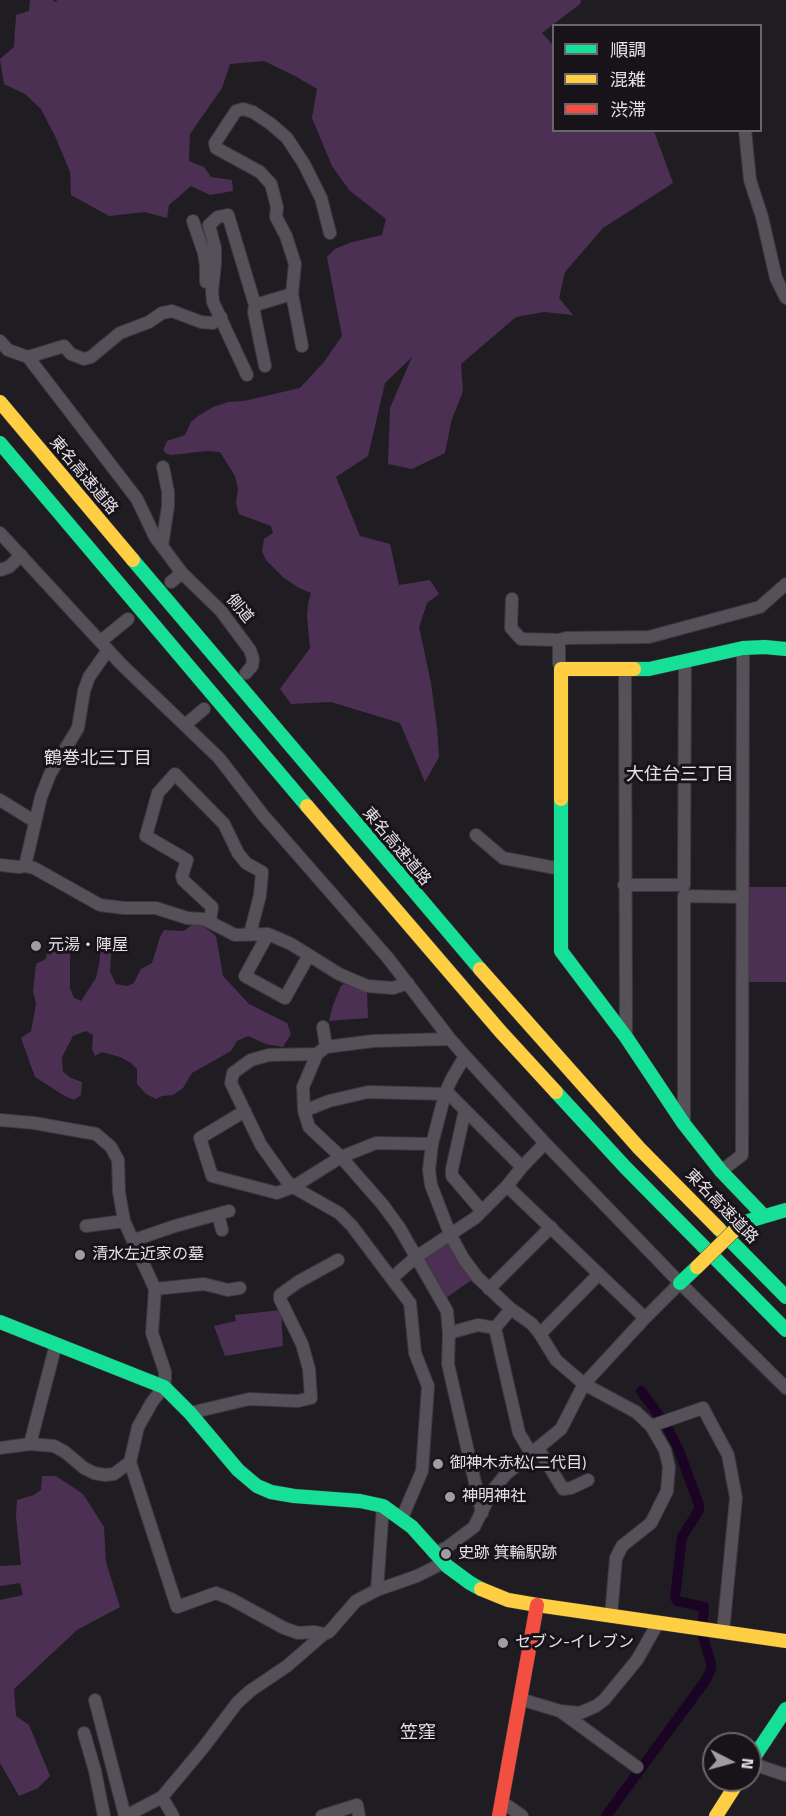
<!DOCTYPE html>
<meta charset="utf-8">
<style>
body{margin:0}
#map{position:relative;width:786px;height:1816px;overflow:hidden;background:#201d22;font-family:"Titillium Web","Noto Sans JP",sans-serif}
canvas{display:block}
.legend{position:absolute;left:552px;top:24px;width:210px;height:108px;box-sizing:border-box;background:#181319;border:2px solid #6a656b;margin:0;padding:8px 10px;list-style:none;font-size:18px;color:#e5e1e6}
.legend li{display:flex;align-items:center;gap:12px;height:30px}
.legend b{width:30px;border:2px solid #6a656b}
.north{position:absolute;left:702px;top:1732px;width:60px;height:60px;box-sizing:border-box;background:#181319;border:2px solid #6a656b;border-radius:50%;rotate:96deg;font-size:16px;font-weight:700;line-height:24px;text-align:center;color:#e5e1e6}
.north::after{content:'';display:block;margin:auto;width:21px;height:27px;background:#a09ca1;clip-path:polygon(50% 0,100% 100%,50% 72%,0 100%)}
</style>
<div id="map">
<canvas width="786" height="1816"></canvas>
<ul class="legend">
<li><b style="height:8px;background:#16e098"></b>順調</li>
<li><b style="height:8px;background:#ffcf43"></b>混雑</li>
<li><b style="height:8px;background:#f24e42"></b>渋滞</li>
</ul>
<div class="north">N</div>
</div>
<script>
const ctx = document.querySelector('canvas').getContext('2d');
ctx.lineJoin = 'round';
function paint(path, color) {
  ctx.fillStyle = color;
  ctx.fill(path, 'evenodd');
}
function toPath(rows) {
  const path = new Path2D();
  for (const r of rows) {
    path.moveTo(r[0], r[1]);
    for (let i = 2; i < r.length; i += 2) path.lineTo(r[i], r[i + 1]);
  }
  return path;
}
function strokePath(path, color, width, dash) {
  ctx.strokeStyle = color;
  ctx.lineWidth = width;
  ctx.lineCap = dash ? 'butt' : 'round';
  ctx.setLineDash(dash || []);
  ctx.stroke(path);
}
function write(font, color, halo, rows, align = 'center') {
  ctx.font = font + ' "Titillium Web","Noto Sans JP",sans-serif';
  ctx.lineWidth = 6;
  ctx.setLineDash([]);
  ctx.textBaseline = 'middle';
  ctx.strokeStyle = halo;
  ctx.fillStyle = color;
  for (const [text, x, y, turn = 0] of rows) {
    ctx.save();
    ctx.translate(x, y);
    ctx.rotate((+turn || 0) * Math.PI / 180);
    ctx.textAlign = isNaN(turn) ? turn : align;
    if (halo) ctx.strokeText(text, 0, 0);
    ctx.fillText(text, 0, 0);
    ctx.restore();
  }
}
paint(toPath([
 [30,0,53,0,54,2,58,0,581,0,580,4,542,33,553,45,554,130,654,131,673,183,603,228,565,272,559,298,573,315,544,312,516,317,461,364,463,391,451,422,445,453,412,469,388,464,390,408,412,357,385,383,368,456,336,477,360,536,390,544,399,585,430,580,439,594,427,603,419,627,431,683,437,728,439,757,425,782,400,723,331,702,291,704,280,689,310,648,307,616,308,604,311,593,299,588,284,578,266,560,262,551,264,539,273,533,271,526,239,514,236,503,238,489,235,476,220,452,207,451,172,455,167,454,163,450,167,441,185,435,191,422,198,416,213,407,228,402,244,401,300,388,324,362,342,336,327,257,335,249,349,243,382,235,386,219,349,190,332,166,312,118,317,89,295,76,264,61,230,64,222,88,190,134,189,161,204,167,211,177,232,180,233,191,210,195,191,186,169,205,167,218,145,212,109,216,71,195,70,172,56,138,41,109,25,94,4,84,0,59,14,47,16,15,29,11],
 [747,887,786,887,786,982,748,982],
 [194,923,199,923,216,936,223,976,249,1004,287,1023,291,1034,283,1047,266,1044,248,1036,237,1041,231,1051,192,1073,183,1088,173,1095,162,1096,156,1099,146,1094,137,1084,137,1069,131,1063,120,1057,102,1052,95,1056,92,1049,93,1035,86,1031,73,1036,62,1057,63,1072,71,1078,82,1082,81,1095,74,1100,63,1095,35,1077,21,1038,31,1031,34,1015,36,1003,33,992,36,964,46,959,48,947,55,941,70,941,70,988,74,998,81,1001,96,978,100,959,100,949,107,946,111,955,110,972,116,984,127,986,134,983,141,969,152,963,160,937,164,930,184,931],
 [344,984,367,992,368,1018,329,1021,333,1005,341,986],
 [449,1242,473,1279,443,1300,423,1265,423,1257],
 [281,1310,283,1346,225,1356,214,1326,236,1321,235,1315],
 [42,1476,56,1476,83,1494,104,1527,106,1562,120,1607,77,1630,14,1689,16,1716,29,1725,50,1776,38,1788,19,1796,0,1763,0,1600,23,1595,20,1583,0,1586,0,1566,21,1565,16,1517,17,1500,34,1495,41,1490]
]), '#4c3054');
strokePath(toPath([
 [641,1391,661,1418],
 [666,1425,678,1448,699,1505,699,1510,682,1537,675,1597,677,1601,704,1607,703,1621],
 [606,1816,706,1680,711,1669,711,1663,703,1637]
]), '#1b0324', 10);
const street = toPath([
 [745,130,750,180,762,217,776,278,786,298],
 [193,221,204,253,206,266,206,282],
 [292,294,302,346],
 [255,305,292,294,295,264,286,236,276,217,277,207,271,184,260,172,216,148,215,143,236,111,243,109,253,112,271,124,287,138,304,164,321,198,330,233],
 [0,341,8,350,28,357,64,346,71,354,84,359,91,357,120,333,149,322,162,313,172,311,201,322,213,323,221,317],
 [28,357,137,499,155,537,182,573,221,611,250,650,253,659,252,666,246,673],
 [247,375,213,302,212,291,215,264,215,248,209,225,218,217,228,215,255,305,254,312,265,366],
 [0,533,121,664,219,758,263,815,388,958,450,1039,465,1056,545,1143,680,1283,786,1388],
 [162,546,168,506,168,492,163,467],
 [0,570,9,567,21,555],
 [171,582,182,573],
 [512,599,511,628,521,639,559,640,566,638,649,637,760,607,786,584],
 [559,640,559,663,561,669],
 [101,641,128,619],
 [625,669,626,1037],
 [185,725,204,709],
 [0,800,34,821],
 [476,835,503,858,561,869],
 [0,865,19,867,25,866,34,868,100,905,124,908,156,908,187,918,204,919,235,935,268,934,291,944,339,974,367,986,393,988,408,983],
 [25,866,41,797,50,774,78,728,84,691,89,677,108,650],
 [624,885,684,885,685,662],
 [210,921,212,907,183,880,182,876,187,860,146,836,158,793,175,774,224,824,238,853,246,863,262,872,260,895,250,934],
 [268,934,245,976,285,998,309,955],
 [323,1027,326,1047],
 [450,1039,373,1041,326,1047,317,1054,303,1087,304,1111,309,1127,341,1157,383,1205,399,1227,447,1311,449,1333,448,1364,482,1513],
 [317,1054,269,1055,251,1060,233,1073,231,1083,261,1145,286,1180,293,1187,339,1213,352,1226,410,1303,415,1353,428,1386,422,1471,402,1518],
 [465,1056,451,1080,445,1094,432,1144,429,1170,431,1185,450,1234,463,1258,477,1277,511,1309,532,1324,540,1334,556,1360,584,1384,636,1412,651,1426,665,1450,669,1467,667,1491,651,1523,622,1546,616,1558,611,1616],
 [465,1110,452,1169,452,1176,482,1211],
 [245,1111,200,1138,212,1176,277,1193,293,1187,341,1157,376,1143,432,1144],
 [304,1111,329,1101,368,1092,445,1094,450,1095,522,1167],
 [0,1120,34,1123,96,1134,111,1147,118,1160,119,1192,124,1221,155,1289,152,1333,165,1372,165,1379,164,1387,152,1402,138,1427,130,1462,114,1474,105,1475,94,1473,84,1468,65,1452,54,1446,30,1444,0,1448],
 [684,1124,684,896,743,897],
 [721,1171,742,1155,743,648],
 [507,1186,645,1318],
 [218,1214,222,1230],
 [86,1226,124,1221],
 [134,1240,175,1226,229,1211],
 [392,1278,416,1257,475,1218,507,1186,522,1167,545,1143],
 [155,1289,204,1284,228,1290,240,1288],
 [489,1289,551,1227],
 [495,1328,519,1433,531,1453],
 [449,1333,478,1325,495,1328,511,1309],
 [540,1334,599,1274],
 [190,1413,249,1399,298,1401,311,1398,309,1369,302,1344,280,1299,280,1295,298,1282,338,1260],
 [651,1426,703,1408,728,1455,736,1498,723,1632],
 [30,1444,56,1344],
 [538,1448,563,1489,571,1488,588,1480],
 [130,1462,177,1607,216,1593,231,1599,284,1628,298,1633,314,1632,324,1634],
 [434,1553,446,1548,474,1527,492,1491,506,1474,561,1429,584,1384,645,1318,680,1283],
 [377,1590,383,1506],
 [520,1699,560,1711,637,1767],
 [95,1700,125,1816],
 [560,1711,580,1713,596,1706,604,1700,637,1660,658,1623],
 [84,1733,95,1771,104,1816],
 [750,1763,786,1775],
 [162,1797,173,1816],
 [501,1804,508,1806,522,1816],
 [126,1816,162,1797,203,1748,237,1703,250,1691,287,1666,324,1634,329,1632,356,1601,377,1590,417,1576,443,1563],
 [322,1816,357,1805,359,1816]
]);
const fast = toPath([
 [0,443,307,806],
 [133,560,480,969],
 [634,669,649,669,743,648,765,647,786,649],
 [561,799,561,951,626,1037,684,1124,721,1171,764,1216],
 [556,1092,625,1167,786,1330],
 [740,1225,745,1222,786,1210],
 [719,1229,786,1297],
 [680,1283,697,1267],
 [0,1322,164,1387,190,1413,238,1470,257,1486,271,1492,294,1496,360,1501,383,1506,412,1527,447,1566,470,1583,481,1589],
 [750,1763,786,1709]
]);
const slow = toPath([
 [0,402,133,560],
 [561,799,561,669,634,669],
 [307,806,500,1031,556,1092],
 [480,969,639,1148,719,1229],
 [481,1589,508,1600,537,1605,786,1641],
 [716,1816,739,1780]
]);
const jam = toPath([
 [499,1816,537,1605]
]);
strokePath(street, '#3c393d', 14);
strokePath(fast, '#3c393d', 15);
strokePath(slow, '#3c393d', 15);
strokePath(jam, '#3c393d', 15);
strokePath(street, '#565058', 12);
strokePath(fast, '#16e098', 14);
strokePath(slow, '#ffcf43', 14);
strokePath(jam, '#f24e42', 14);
const slowBridge = toPath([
 [697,1267,740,1225]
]);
strokePath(slowBridge, '#3c393d', 15, []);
strokePath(slowBridge, '#ffcf43', 14);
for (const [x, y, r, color] of [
 [36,946,6,"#a09ca1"],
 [80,1255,6,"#a09ca1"],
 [438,1464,6,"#a09ca1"],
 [450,1497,6,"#a09ca1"],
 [446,1554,6,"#a09ca1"],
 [503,1643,6,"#a09ca1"]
]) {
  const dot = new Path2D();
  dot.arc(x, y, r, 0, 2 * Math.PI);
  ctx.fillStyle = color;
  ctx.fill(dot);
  strokePath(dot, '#181319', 2);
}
write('16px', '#e5e1e6', '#181319', [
 ["東名高速道路",83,476,50],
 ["側道",239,609,50],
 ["東名高速道路",396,847,50],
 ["東名高速道路",721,1207,46]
]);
write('16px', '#e5e1e6', '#181319', [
 ["元湯・陣屋",48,946],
 ["清水左近家の墓",92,1255],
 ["御神木赤松(二代目)",450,1464],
 ["神明神社",462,1497],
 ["史跡 箕輪駅跡",458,1554],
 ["セブン-イレブン",515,1643]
], 'left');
write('18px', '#e5e1e6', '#181319', [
 ["鶴巻北三丁目",98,760],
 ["大住台三丁目",680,776],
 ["笠窪",418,1734]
]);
</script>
